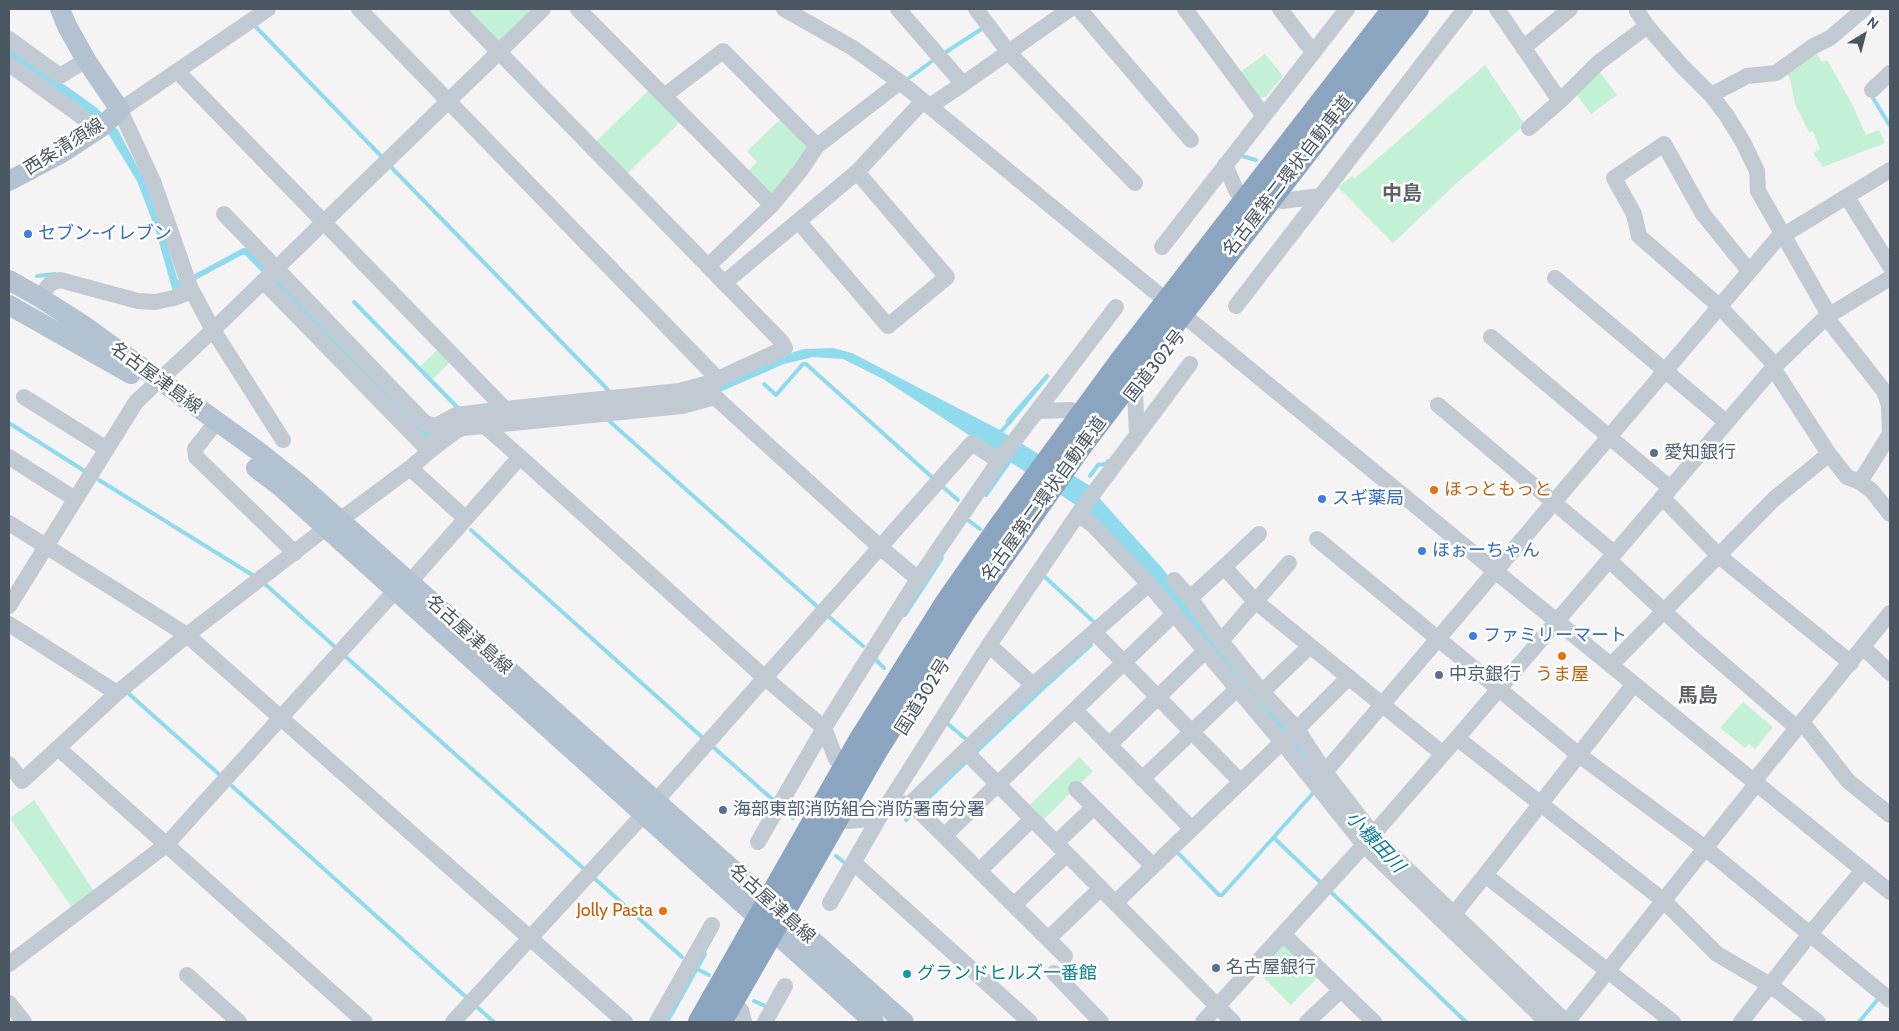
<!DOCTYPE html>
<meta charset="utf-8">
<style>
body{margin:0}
#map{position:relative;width:1899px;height:1031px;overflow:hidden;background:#f5f3f3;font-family:Cabin,sans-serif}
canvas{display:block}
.frame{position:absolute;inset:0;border:10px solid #4a5661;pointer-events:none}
.north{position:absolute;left:1839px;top:10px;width:50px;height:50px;-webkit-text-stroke:4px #fff;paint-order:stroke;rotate:37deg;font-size:14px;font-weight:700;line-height:20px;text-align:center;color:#4a5661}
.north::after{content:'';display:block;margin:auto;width:18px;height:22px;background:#4a5661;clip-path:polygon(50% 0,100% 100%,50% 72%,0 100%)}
</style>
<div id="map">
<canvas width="1899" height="1031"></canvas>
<div class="frame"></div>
<div class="north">N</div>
</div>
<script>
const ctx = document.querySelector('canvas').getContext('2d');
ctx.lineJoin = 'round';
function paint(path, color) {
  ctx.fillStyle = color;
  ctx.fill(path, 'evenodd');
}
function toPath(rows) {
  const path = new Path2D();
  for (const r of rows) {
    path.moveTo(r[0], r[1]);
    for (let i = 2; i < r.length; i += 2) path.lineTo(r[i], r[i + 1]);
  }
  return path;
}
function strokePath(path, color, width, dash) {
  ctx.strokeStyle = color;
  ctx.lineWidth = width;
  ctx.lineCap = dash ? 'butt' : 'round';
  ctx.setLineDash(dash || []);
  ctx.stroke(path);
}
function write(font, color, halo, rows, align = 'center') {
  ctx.font = font + ' Cabin,"Noto Sans JP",sans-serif';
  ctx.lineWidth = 5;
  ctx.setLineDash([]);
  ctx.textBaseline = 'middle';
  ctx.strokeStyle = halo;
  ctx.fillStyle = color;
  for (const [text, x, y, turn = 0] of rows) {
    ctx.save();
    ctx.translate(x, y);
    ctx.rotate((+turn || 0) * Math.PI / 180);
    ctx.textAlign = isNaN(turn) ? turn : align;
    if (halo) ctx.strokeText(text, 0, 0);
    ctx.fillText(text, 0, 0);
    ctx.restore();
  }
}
paint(toPath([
 [467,9,532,9,498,42],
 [1816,52,1822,62,1827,60,1852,104,1866,135,1879,130,1885,143,1823,167,1813,153,1820,149,1813,131,1809,132,1795,104,1790,79,1787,73],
 [1265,54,1283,76,1266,97,1258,98,1239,73],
 [1485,65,1525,125,1459,181,1393,243,1338,187,1352,176,1354,179],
 [1599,71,1617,95,1591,114,1576,94],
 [651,88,682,120,625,176,594,143],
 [782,118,811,148,771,197,747,172,757,162,747,151],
 [440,347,452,360,432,380,420,367],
 [1743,702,1773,727,1755,749,1749,744,1745,748,1720,728],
 [1079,757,1093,771,1043,820,1029,806],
 [34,800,95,893,73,909,10,818],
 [1283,946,1287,946,1318,977,1291,1005,1259,973]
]), '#c3f1d5');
paint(toPath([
 [9,45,97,108,118,130,145,181,161,225,178,280,193,275,243,248,246,248,421,426,678,396,791,353,804,349,833,348,852,353,998,429,1092,487,1101,500,1164,570,1194,614,1296,736,1368,835,1076,505,883,379,843,359,813,357,784,364,718,393,440,438,421,436,245,255,242,255,173,292,155,228,137,181,106,130,9,57],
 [1047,373,1050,376,1010,425,1005,421]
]), '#90daee');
strokePath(toPath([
 [255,26,380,155],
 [943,54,983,28],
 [909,78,935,59],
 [1873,98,1890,126],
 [1242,156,1256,160],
 [391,167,611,393],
 [37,276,55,274],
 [354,302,459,409],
 [764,384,776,395,803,364,806,364,934,479],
 [607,419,820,609],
 [9,423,86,472],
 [999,434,1011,420],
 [1090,476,1098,465,1106,464,1108,461],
 [99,480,254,576],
 [943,487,958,500],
 [986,495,1012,458],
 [968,520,980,529],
 [471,530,703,738],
 [1046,578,1095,623],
 [265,584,334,646],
 [827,615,863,646],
 [905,615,942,558],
 [346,657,583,868],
 [876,660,884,668],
 [129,694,221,776],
 [948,724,968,741],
 [712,746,772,799],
 [974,754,1039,692,1091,645],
 [232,786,467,998],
 [920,806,969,759],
 [785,811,793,818],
 [906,820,915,811],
 [1274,838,1319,881],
 [1179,854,1219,895,1222,895,1315,791],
 [836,856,845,863],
 [593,877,682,957],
 [1332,893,1466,1022],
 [697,969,709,975],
 [754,1001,765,1006],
 [477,1007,494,1022],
 [667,1022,705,954],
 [1859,1022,1879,998]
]), '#90daee', 4);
strokePath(toPath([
 [268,9,120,110,153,181,190,287,213,330,283,440],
 [359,9,718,379],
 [578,9,772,205],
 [784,9,853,48,900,82,1495,571,1890,892],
 [898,9,963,84,1070,9],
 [976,9,1009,53,1135,183],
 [1079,9,1191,140],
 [1185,9,1264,116],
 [1280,9,1306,43,1314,51],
 [1497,9,1560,101],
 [1638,9,1637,11,1647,26,1682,66,1711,95,1727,116,1743,142,1757,171,1758,191,1829,315],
 [9,39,60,76,86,60],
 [1523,48,1570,9],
 [9,64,85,119,95,131],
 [177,71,505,409,679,391,709,383,785,348,781,341,457,9],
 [1872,90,1890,73],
 [1711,95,1747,76,1776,73,1812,47,1830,38,1864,9],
 [664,96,723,51,817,146],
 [930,106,963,84],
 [1529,128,1560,101,1598,63,1647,26],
 [1225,165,1237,192],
 [1847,197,1890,266],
 [1282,201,1320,196],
 [224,214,425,423,435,426,456,415,505,409],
 [798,221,888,326,947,277,857,172],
 [1162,247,1347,9],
 [708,266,772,205,800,171,817,146,900,82],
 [1749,271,1703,214,1664,144,1614,178,1634,214,1639,236,1719,306,1775,365],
 [1555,278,1726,422],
 [263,281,429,451],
 [724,283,857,172,923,101],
 [39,297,51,283,60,280,138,301,155,302,174,298,192,291],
 [1236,306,1465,9],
 [1826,317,1884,391,1889,405,1890,434,1860,482],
 [1491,337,1670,488],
 [1773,368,1829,454,1847,477,1860,482,1872,491,1890,514],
 [711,388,715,397,881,548,918,579],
 [1135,392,1137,434],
 [24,397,107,449],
 [1438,405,1614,553],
 [1037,411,1071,410],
 [485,426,520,457],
 [210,430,195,449,196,457,295,553],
 [431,450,456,431,463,428,682,406,715,397],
 [9,457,75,499],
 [410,468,465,518],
 [1662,497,1719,556,1851,663],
 [1078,514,1093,525,1149,584,1282,742,1364,845,1547,1022],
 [340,520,410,468,431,450,432,441],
 [9,523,187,635,625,1022],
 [326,528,187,635,117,693,58,748,365,1022],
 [1259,534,1224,567,1255,601,1443,754],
 [1317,539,1579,755,1705,848,1890,1000],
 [1609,560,1695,640,1797,728],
 [1224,567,1190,598,1221,641,1262,692,1297,729,1325,772,1379,842,1566,1022],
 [1174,580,1190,598],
 [9,606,136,402,213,330,543,9],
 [9,624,117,693],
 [1094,632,1241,782],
 [1221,641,1289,563],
 [989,645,1033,685],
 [1863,647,1890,673],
 [1611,665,1774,499,1829,454],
 [1634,684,1485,875,1673,1022],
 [1262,692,1310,646],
 [1075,710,1192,829],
 [1802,722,1848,781,1890,815],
 [1290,736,1349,677],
 [1457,738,1664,901,1717,954,1770,985,1818,1022],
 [1109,745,1205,651],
 [965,751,1233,1022],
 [9,764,22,781,58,748],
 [1325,772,1782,233,1787,233,1890,170],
 [1142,779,1237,689],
 [1754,781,1890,613],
 [1076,789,1153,866],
 [656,801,972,443,999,461],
 [911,803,1065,956],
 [889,805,911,803,1033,685,1149,584],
 [848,821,879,818],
 [944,836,1174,614],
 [758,842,824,728,918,579,999,461,1116,307],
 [1056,843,1094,807],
 [854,863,1030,1022],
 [979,871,1032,819],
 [830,903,879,818,989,645,1078,514,1190,364],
 [1115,903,1282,742],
 [1014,905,1067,854],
 [1454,914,1485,875],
 [1283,934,1374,1022],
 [1048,939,1101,888],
 [9,964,166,845,395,591,410,582,520,457,764,677,824,728,836,759],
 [1054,973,1101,1022],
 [187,975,239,1022],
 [9,1003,24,1022],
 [741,1010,744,1022],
 [453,1022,643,815],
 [657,1022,712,925],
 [765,1022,785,986],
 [1203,1022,1364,845,1457,738,1773,368,1826,317,1890,278],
 [1307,1022,1341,990],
 [1567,1022,1757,783],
 [1741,1022,1810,934,1863,870]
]), '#c1cad2', 16);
strokePath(toPath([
 [9,181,62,153,100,128,120,110,86,60,67,26,60,9],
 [9,280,39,297,86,327,258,451,297,482,904,1022],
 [9,305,131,374],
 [256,468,281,487,874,1022]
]), '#b3c2d1', 20);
strokePath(toPath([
 [700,1022,860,741,948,601,999,528,1122,360,1394,9],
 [720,1022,876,750,964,611,1078,449,1137,371,1417,9]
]), '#8ba5c1', 24);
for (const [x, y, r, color] of [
 [28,234,5,"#3f7fe0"],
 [1654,453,5,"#5c6f8a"],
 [1434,490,5,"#e8710a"],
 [1322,499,5,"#3f7fe0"],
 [1422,551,5,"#3f7fe0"],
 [1473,636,5,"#3f7fe0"],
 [1562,656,5,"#e8710a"],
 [1439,675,5,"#5c6f8a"],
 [723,810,5,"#5c6f8a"],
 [663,911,5,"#e8710a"],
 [1216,968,5,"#5c6f8a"],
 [907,974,5,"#0f9aa8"]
]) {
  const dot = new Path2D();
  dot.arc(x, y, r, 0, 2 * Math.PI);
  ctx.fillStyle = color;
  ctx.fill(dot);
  strokePath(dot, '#fff', 2);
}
write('18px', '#4a5661', '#fff', [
 ["西条清須線",64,147,-32],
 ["名古屋第二環状自動車道",1288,176,-52],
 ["国道302号",1155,366,-52],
 ["名古屋津島線",156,378,36],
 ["名古屋第二環状自動車道",1044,499,-54],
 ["名古屋津島線",469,635,42],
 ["国道302号",923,697,-58],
 ["名古屋津島線",772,904,42]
]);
write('18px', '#366cbe', '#fff', [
 ["セブン-イレブン",38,234],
 ["スギ薬局",1332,499],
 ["ほぉーちゃん",1432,551],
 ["ファミリーマート",1483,636]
], 'left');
write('18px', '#4e5e75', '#fff', [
 ["愛知銀行",1664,453],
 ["中京銀行",1449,675],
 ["海部東部消防組合消防署南分署",733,810],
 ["名古屋銀行",1226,968]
], 'left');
write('18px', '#c56008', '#fff', [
 ["ほっともっと",1444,490],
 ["うま屋",1562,675,"center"],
 ["Jolly Pasta",653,911,"right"]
], 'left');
write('18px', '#0d838f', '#fff', [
 ["グランドヒルズ一番館",917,974]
], 'left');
write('italic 19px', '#0c7c9b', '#fff', [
 ["小糠田川",1375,842,47]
]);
write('bold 20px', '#5f6368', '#fff', [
 ["中島",1402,194],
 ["馬島",1698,696]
]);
</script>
